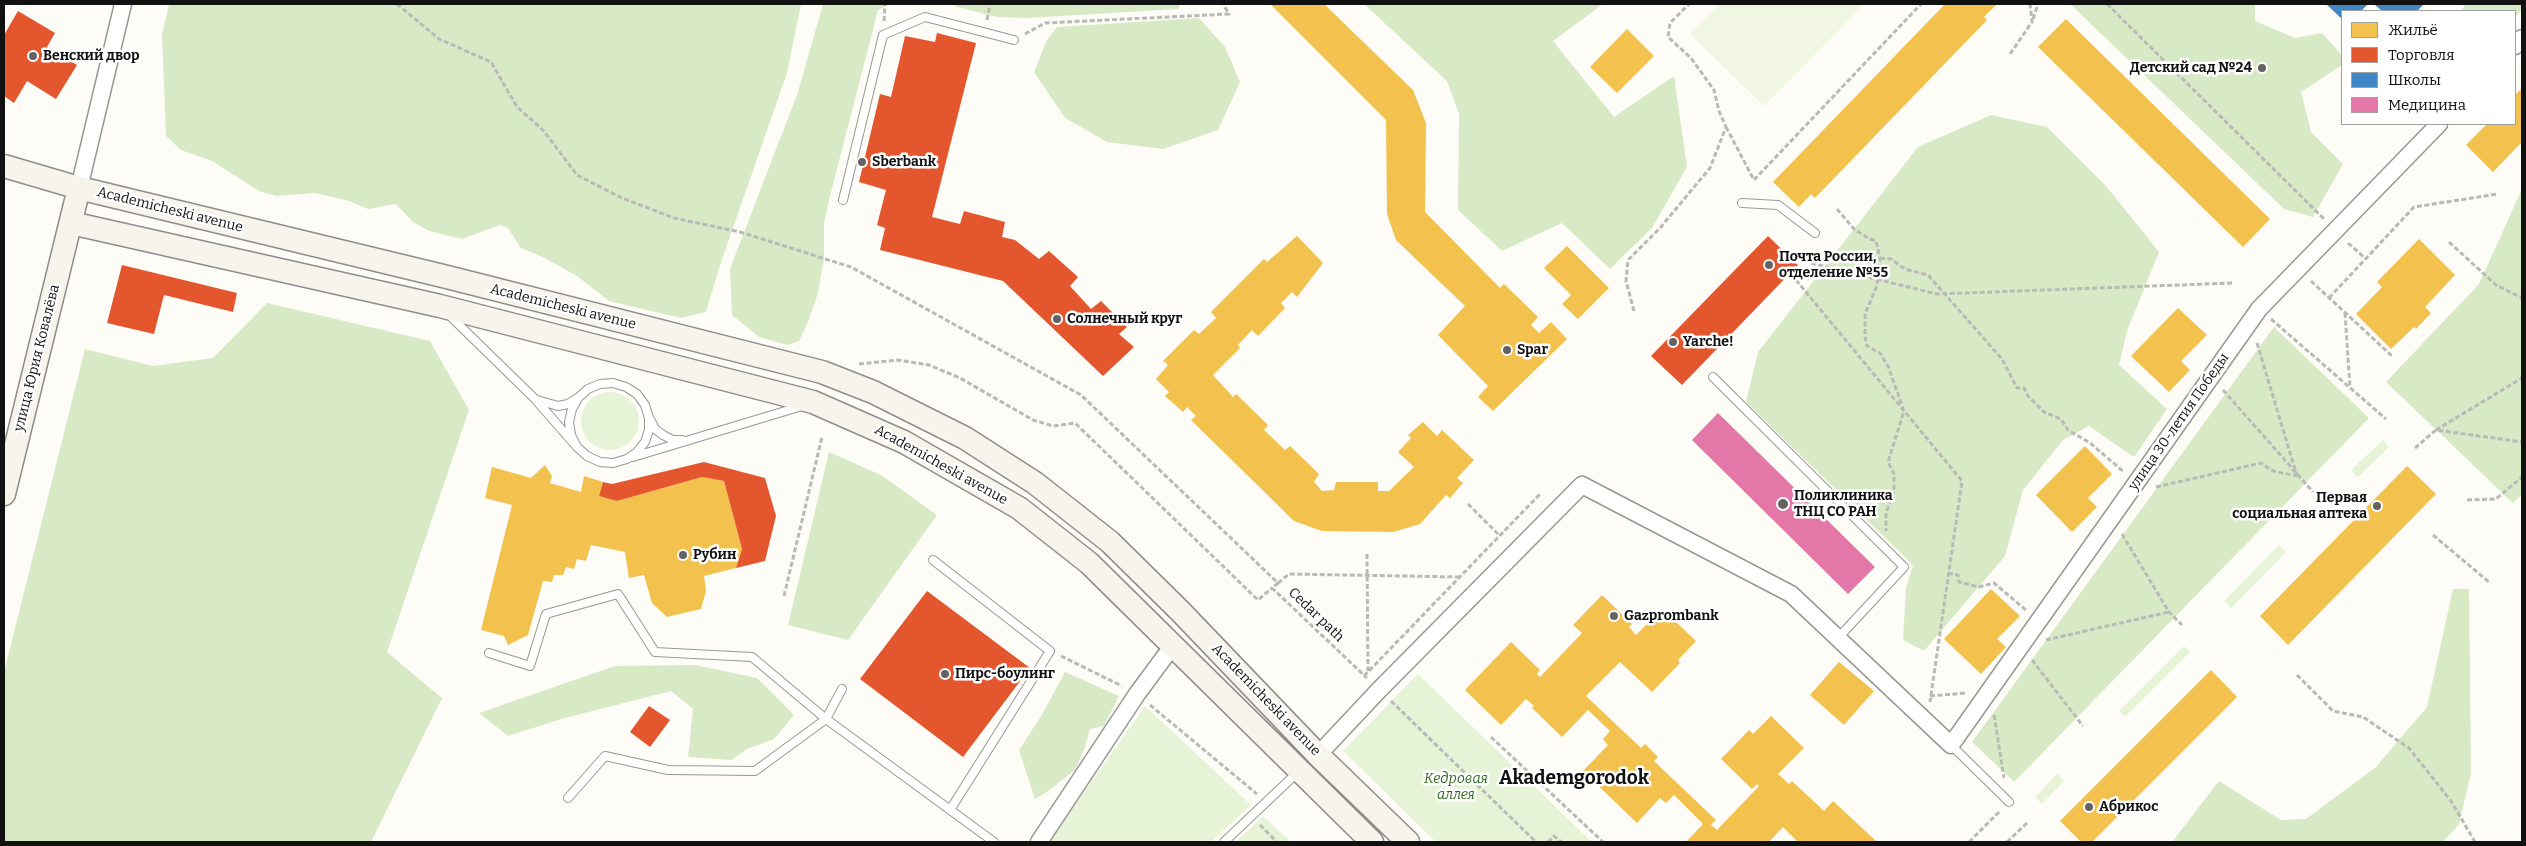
<!DOCTYPE html>
<meta charset="utf-8">
<style>
body{margin:0}
#map{position:relative;width:2526px;height:846px;overflow:hidden;background:#fdfcf7;font-family:Bitter,serif}
canvas{display:block}
.frame{position:absolute;inset:0;border:5px solid #111;pointer-events:none}
.legend{position:absolute;left:2341px;top:10px;width:175px;height:115px;box-sizing:border-box;background:#fff;border:1px solid #a0a0a0;margin:0;padding:6px 9px;list-style:none;font-size:15px;color:#111}
.legend li{display:flex;align-items:center;gap:10px;height:25px}
.legend b{width:25px;border:1px solid #a0a0a0}
</style>
<div id="map">
<canvas width="2526" height="846"></canvas>
<div class="frame"></div>
<ul class="legend">
<li><b style="height:14px;background:#f2c14e"></b>Жильё</li>
<li><b style="height:14px;background:#e4572e"></b>Торговля</li>
<li><b style="height:14px;background:#3f88c5"></b>Школы</li>
<li><b style="height:14px;background:#e377a8"></b>Медицина</li>
</ul>
</div>
<script>
const ctx = document.querySelector('canvas').getContext('2d');
ctx.lineJoin = 'round';
function paint(path, color) {
  ctx.fillStyle = color;
  ctx.fill(path, 'evenodd');
}
function toPath(rows) {
  const path = new Path2D();
  for (const r of rows) {
    if (r.length === 3) {
      path.moveTo(r[0] + r[2], r[1]);
      path.arc(r[0], r[1], r[2], 0, 2 * Math.PI);
      continue;
    }
    path.moveTo(r[0], r[1]);
    for (let i = 2; i < r.length; i += 2) path.lineTo(r[i], r[i + 1]);
  }
  return path;
}
function strokePath(path, color, width, dash) {
  ctx.strokeStyle = color;
  ctx.lineWidth = width;
  ctx.lineCap = dash ? 'butt' : 'round';
  ctx.setLineDash(dash || []);
  ctx.stroke(path);
}
function write(font, color, halo, rows, align = 'center') {
  ctx.font = font + ' Bitter,serif';
  ctx.lineWidth = 5;
  ctx.setLineDash([]);
  ctx.textBaseline = 'middle';
  ctx.strokeStyle = halo;
  ctx.fillStyle = color;
  for (const [text, x, y, turn = 0] of rows) {
    ctx.save();
    ctx.translate(x, y);
    ctx.rotate((+turn || 0) * Math.PI / 180);
    ctx.textAlign = isNaN(turn) ? turn : align;
    if (halo) ctx.strokeText(text, 0, 0);
    ctx.fillText(text, 0, 0);
    ctx.restore();
  }
}
paint(toPath([
 [610,421,29],
 [2383,440,2389,447,2358,477,2351,470],
 [2279,545,2286,552,2231,608,2224,601],
 [2184,646,2190,652,2125,717,2119,711],
 [1418,674,1592,842,1436,842,1343,751],
 [1145,706,1251,805,1211,842,1049,842],
 [2057,774,2064,781,2042,804,2035,797],
 [1263,816,1291,842,1236,842]
]), '#e7f3d7');
paint(toPath([
 [169,4,801,4,787,73,720,265,706,312,681,318,609,301,577,276,543,257,521,248,508,228,500,225,462,239,429,231,413,222,396,204,368,209,349,201,315,193,276,196,259,191,212,161,181,150,166,136,162,35],
 [823,4,890,4,878,10,830,196,824,223,824,259,818,293,808,322,799,341,787,345,759,337,732,315,730,269,798,92],
 [952,4,1180,4,1179,9,1026,18,997,17,957,7],
 [1364,4,1603,4,1553,41,1614,117,1674,76,1687,167,1652,228,1610,269,1562,223,1502,251,1458,210,1459,114,1447,81],
 [2070,4,2255,4,2255,21,2295,38,2322,33,2342,55,2342,65,2301,92,2311,132,2343,164,2313,217,2284,209],
 [2466,4,2522,4,2522,9,2515,17,2515,11,2461,11],
 [1199,18,1225,47,1240,82,1218,130,1163,149,1107,142,1065,118,1034,72,1047,40,1057,27],
 [1991,115,2047,127,2106,186,2159,252,2127,331,2119,365,2167,409,2134,457,2089,426,2063,440,2023,490,2005,556,1924,651,1903,640,1906,588,1913,565,1746,402,1758,352,1918,147],
 [2522,189,2522,494,2513,503,2386,382,2479,284],
 [267,303,430,341,469,410,387,652,442,698,371,842,4,842,4,672,85,349,153,366,213,358],
 [2274,327,2369,418,2014,782,1972,742],
 [829,452,881,475,937,515,848,640,788,625],
 [2453,589,2469,589,2471,773,2459,824,2443,842,2172,842,2219,781,2281,820,2306,819,2376,767,2427,707],
 [695,665,757,678,794,715,774,739,747,749,731,760,688,757,693,709,671,691,565,718,508,736,479,713,615,666],
 [1065,672,1119,696,1104,726,1090,729,1085,747,1075,770,1048,791,1035,799,1019,750,1043,713]
]), '#d8eac5');
paint(toPath([
 [1720,4,1865,4,1764,106,1690,34]
]), '#f0f6e1');
paint(toPath([
 [1270,4,1324,4,1413,90,1426,123,1425,212,1500,288,1504,284,1538,317,1531,325,1539,333,1551,322,1567,339,1493,411,1478,397,1488,386,1438,335,1465,306,1396,240,1387,214,1386,120],
 [1945,4,1997,4,1984,17,1987,20,1815,198,1811,194,1799,207,1773,182],
 [2066,19,2270,219,2243,247,2038,47],
 [1627,29,1654,56,1617,93,1590,67],
 [2522,88,2522,142,2493,172,2466,145,2487,124,2515,124,2515,95],
 [1297,236,1323,263,1297,297,1292,292,1281,303,1285,308,1258,336,1252,330,1238,345,1240,348,1213,375,1233,397,1236,394,1268,425,1264,430,1285,450,1290,446,1319,474,1314,482,1322,491,1334,490,1336,482,1378,482,1378,491,1389,491,1414,467,1398,452,1411,438,1408,435,1423,422,1437,436,1442,430,1474,460,1457,478,1463,483,1450,498,1446,495,1420,524,1393,532,1322,531,1294,521,1191,420,1196,416,1187,407,1183,412,1165,396,1169,392,1156,379,1168,365,1163,361,1194,330,1199,334,1216,318,1211,312,1264,259,1267,262],
 [2419,239,2455,275,2425,307,2431,313,2416,329,2414,327,2391,349,2356,314,2382,287,2377,282],
 [1567,246,1609,288,1578,319,1562,304,1571,295,1544,268],
 [2178,308,2207,335,2181,361,2190,370,2169,392,2131,356],
 [2085,446,2112,474,2088,498,2097,507,2072,532,2036,495],
 [545,465,552,476,550,483,581,492,584,476,603,482,599,496,617,501,702,477,724,481,742,549,736,568,704,576,706,591,701,609,667,617,652,603,644,575,629,578,625,552,591,545,586,561,577,559,574,569,566,567,563,575,554,575,552,582,543,581,528,635,508,645,504,636,481,630,512,505,485,498,492,467,531,478],
 [2407,466,2436,494,2288,645,2260,616],
 [1991,589,2020,616,1997,639,2006,647,1981,674,1944,639],
 [1602,595,1632,624,1629,627,1636,635,1662,609,1696,641,1678,660,1680,663,1652,692,1620,662,1586,696,1641,748,1645,744,1658,757,1654,761,1716,820,1711,825,1717,830,1759,786,1757,784,1752,789,1721,759,1749,730,1753,734,1771,716,1804,748,1778,774,1789,784,1792,781,1824,811,1833,801,1877,842,1798,842,1783,827,1769,842,1686,842,1703,824,1674,795,1666,803,1660,798,1637,823,1583,771,1608,745,1603,739,1610,731,1588,710,1562,737,1532,708,1534,706,1526,699,1501,725,1465,690,1511,642,1540,670,1537,674,1540,677,1582,633,1573,625],
 [1839,662,1874,691,1844,725,1810,695],
 [2211,670,2237,697,2092,842,2081,842,2060,821]
]), '#f2c14e');
paint(toPath([
 [18,11,55,33,47,47,77,65,56,99,27,81,14,103,4,96,4,35],
 [937,33,976,43,932,217,960,224,964,211,1005,222,1002,237,1015,240,1039,259,1049,251,1078,277,1070,286,1091,309,1101,301,1127,327,1119,334,1134,347,1103,376,1003,281,880,250,885,228,877,225,886,190,859,182,880,94,891,97,905,36,935,42],
 [1768,236,1798,265,1682,385,1651,356],
 [122,265,237,293,233,312,164,295,154,334,107,323],
 [704,462,765,478,776,516,765,561,736,568,742,549,724,481,702,477,617,501,599,496,603,482,612,484],
 [927,591,1030,668,963,757,860,679],
 [649,706,670,720,650,747,630,732]
]), '#e4572e');
paint(toPath([
 [2326,4,2368,4,2361,11,2342,11,2342,19],
 [2374,4,2424,4,2417,11,2382,11]
]), '#3f88c5');
paint(toPath([
 [1718,413,1875,567,1848,594,1692,440]
]), '#e377a8');
const lane = toPath([
 [843,200,883,35,925,17,1014,40],
 [1742,203,1778,205,1815,233],
 [450,316,535,399,577,447,587,456,600,462,613,463,627,459,637,452,645,442,649,430,649,418,645,405,637,394,626,387,613,383,600,384,588,389,578,398,572,409,569,422,571,435,577,447],
 [1713,377,1904,567,1838,638],
 [537,400,558,406,568,404,576,399],
 [650,419,655,429,663,435,673,440,682,440],
 [633,457,802,406],
 [933,560,1050,651,950,810],
 [489,653,530,666,546,614,618,594,655,652,752,657,826,719,755,771,668,770,605,756,568,798],
 [842,689,826,719,994,842],
 [1951,745,2009,802],
 [1224,842,1298,772]
]);
const street = toPath([
 [2515,46,2522,38],
 [79,188,123,4],
 [1318,755,1379,690,1582,485,1791,594,1951,745,2259,309,2439,124],
 [1039,842,1137,694,1174,644]
]);
const secondary = toPath([
 [4,166,79,188,447,277,822,372,873,392,965,438,1035,483,1110,542,1181,612,1318,755,1408,842],
 [71,223,440,306,813,402,904,442,1019,508,1089,563,1372,842],
 [4,494,79,188]
]);
strokePath(lane, '#979795', 10);
strokePath(street, '#979795', 19);
strokePath(secondary, '#8e8d8b', 25);
strokePath(toPath([
 [397,4,439,39,491,62,517,107,543,130,577,175,622,198,674,218,740,232,851,267,1081,395,1278,583,1272,588,1367,678],
 [2107,4,2324,219],
 [2033,19,2038,4],
 [987,20,990,4],
 [884,21,885,4],
 [1025,34,1045,23,1229,14,1223,4],
 [2010,54,2032,22,2030,4],
 [1726,127,1754,180,1921,4],
 [1837,209,1854,229,1870,239,1876,241,1880,258,1880,269,1876,288,1865,314,1865,337,1867,346,1880,353,1888,366,1904,411,1888,462,1894,474,1894,491,1886,513,1886,531],
 [2449,242,2496,285,2522,298],
 [2348,243,2366,259],
 [1880,258,1891,259,1905,269,1928,275,2002,359,2017,388,2024,388,2028,396,2044,412,2061,419,2068,430,2090,443,2124,472],
 [1811,263,1937,294,2233,283],
 [1796,280,1962,481,1930,702],
 [2311,281,2392,356],
 [2329,298,2414,207,2498,194],
 [1634,311,1626,281,1628,260,1660,228,1710,168,1726,127,1719,111,1714,90,1691,58,1668,37,1670,23,1689,4],
 [2345,313,2350,387],
 [2271,319,2386,419],
 [2257,343,2297,476],
 [859,364,898,360,929,365,960,378,1033,420,1053,426,1075,423,1258,600,1272,588],
 [2223,390,2313,492],
 [2436,430,2522,378],
 [2415,448,2436,430,2522,442],
 [2156,487,2261,463,2273,471,2297,476],
 [2467,500,2496,499,2522,477],
 [1468,504,1500,536],
 [2122,534,2169,612,2182,625],
 [2433,535,2489,582],
 [1367,554,1368,671],
 [1948,573,1958,575,1959,582,1979,587,1994,583,2027,611],
 [1278,583,1289,574,1460,577],
 [784,596,822,437],
 [2046,640,2169,612],
 [1061,656,1122,686],
 [2032,660,2083,726],
 [2297,675,2333,711,2363,717,2409,748,2451,801,2475,842],
 [1364,676,1541,493],
 [1930,696,1966,693],
 [1391,701,1536,842],
 [1150,705,1257,794],
 [1994,715,2004,778],
 [1491,737,1603,842],
 [1260,825,1277,842],
 [1548,842,1554,836,1561,842],
 [1969,842,2000,811],
 [2007,842,2028,822]
]), '#b9b9b8', 3, [5, 2.5]);
strokePath(lane, '#fffffe', 8);
strokePath(street, '#fffffe', 16);
strokePath(secondary, '#f6f4eb', 22);
for (const [x, y, r, color] of [
 [33,56,5,"#646362"],
 [2262,68,5,"#646362"],
 [862,162,5,"#646362"],
 [1769,265,5,"#646362"],
 [1057,319,5,"#646362"],
 [1673,342,5,"#646362"],
 [1507,350,5,"#646362"],
 [1783,504,6,"#646362"],
 [2377,506,5,"#646362"],
 [683,555,5,"#646362"],
 [1614,616,5,"#646362"],
 [945,674,5,"#646362"],
 [2089,807,5,"#646362"]
]) {
  const dot = new Path2D();
  dot.arc(x, y, r, 0, 2 * Math.PI);
  ctx.fillStyle = color;
  ctx.fill(dot);
  strokePath(dot, '#fff', 2);
}
write('bold 14px', '#111', '#fff', [
 ["Венский двор",43,56],
 ["Детский сад №24",2252,68,"right"],
 ["Sberbank",872,162],
 ["Почта России,",1779,257],
 ["отделение №55",1779,273],
 ["Солнечный круг",1067,319],
 ["Yarche!",1683,342],
 ["Spar",1517,350],
 ["Поликлиника",1794,496],
 ["ТНЦ СО РАН",1794,512],
 ["Первая",2367,498,"right"],
 ["социальная аптека",2367,514,"right"],
 ["Рубин",693,555],
 ["Gazprombank",1624,616],
 ["Пирс-боулинг",955,674],
 ["Абрикос",2099,807]
], 'left');
write('14px', '#111', '#fff', [
 ["Academicheski avenue",170,210,14],
 ["Academicheski avenue",563,307,14],
 ["улица Юрия Ковалёва",37,358,-76],
 ["улица 30-летия Победы",2179,422,-55],
 ["Academicheski avenue",941,465,29],
 ["Cedar path",1316,615,44],
 ["Academicheski avenue",1266,700,46]
]);
write('italic 14px', '#2f6b1f', '#fff', [
 ["Кедровая",1456,779],
 ["аллея",1456,795]
]);
write('bold 19px', '#111', '#fff', [
 ["Akademgorodok",1574,779]
]);
</script>
